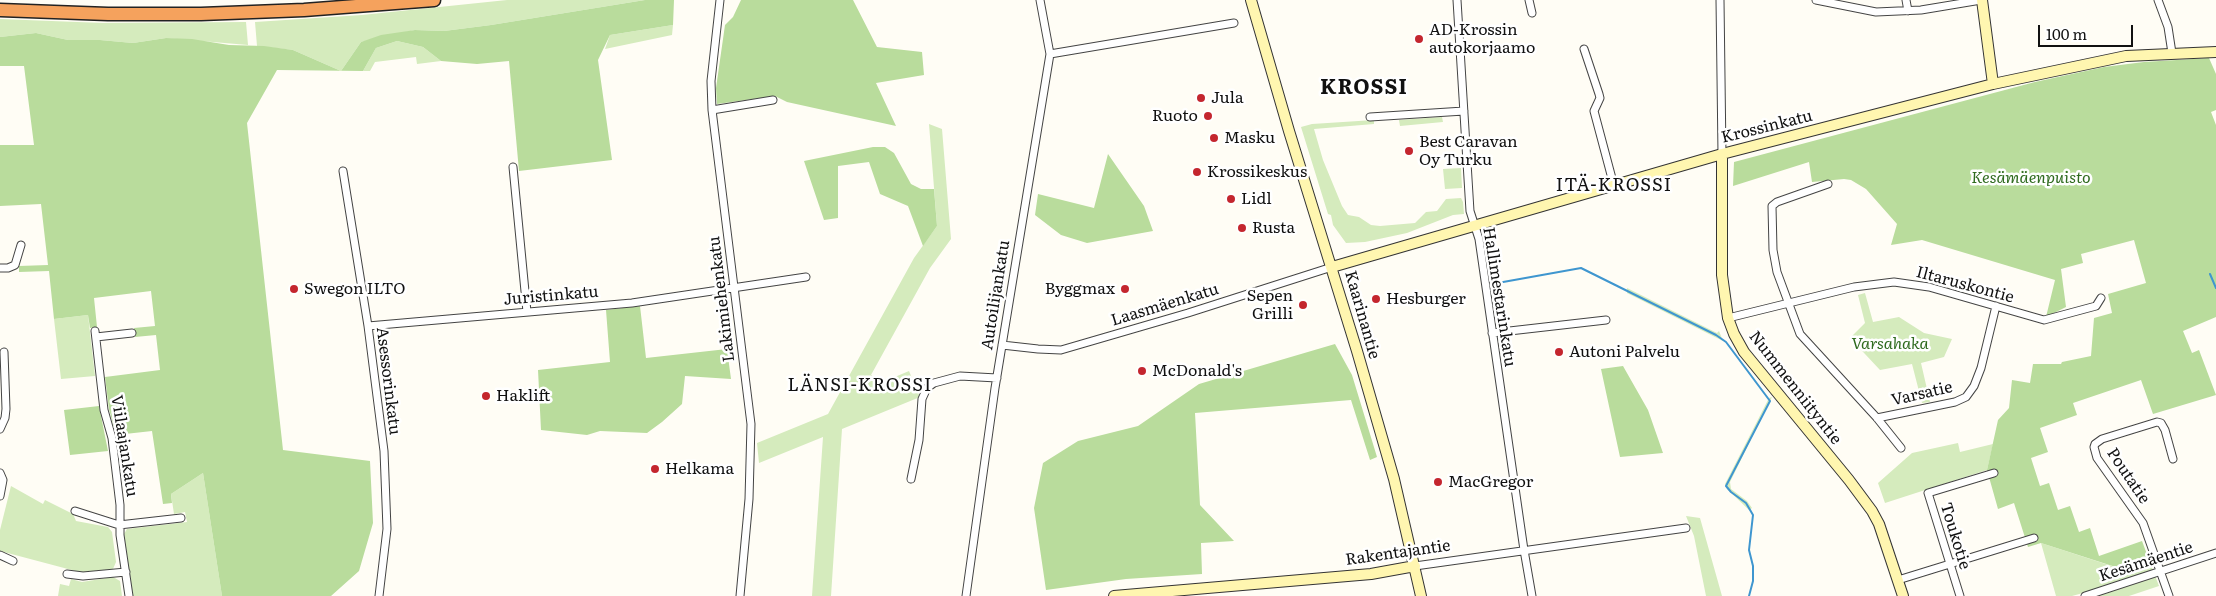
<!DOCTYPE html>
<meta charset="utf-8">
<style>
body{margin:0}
#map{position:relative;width:2216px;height:596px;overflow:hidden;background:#fffdf5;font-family:Literata,serif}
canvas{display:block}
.scale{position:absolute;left:2038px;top:25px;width:95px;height:22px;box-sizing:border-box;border:2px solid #111;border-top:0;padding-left:6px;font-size:15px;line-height:18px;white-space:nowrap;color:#111;-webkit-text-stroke:4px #fff;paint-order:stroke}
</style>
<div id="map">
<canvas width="2216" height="596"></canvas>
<div class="scale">100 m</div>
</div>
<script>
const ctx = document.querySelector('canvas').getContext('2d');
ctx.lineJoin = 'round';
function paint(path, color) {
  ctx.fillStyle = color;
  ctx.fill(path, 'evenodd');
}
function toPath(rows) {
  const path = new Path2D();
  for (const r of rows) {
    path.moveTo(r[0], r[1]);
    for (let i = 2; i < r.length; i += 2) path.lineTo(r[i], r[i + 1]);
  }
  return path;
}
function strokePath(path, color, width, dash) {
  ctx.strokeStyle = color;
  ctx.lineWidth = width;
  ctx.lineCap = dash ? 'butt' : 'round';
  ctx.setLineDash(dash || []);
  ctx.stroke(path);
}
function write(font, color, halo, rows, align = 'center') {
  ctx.font = font + ' Literata,serif';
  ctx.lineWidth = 5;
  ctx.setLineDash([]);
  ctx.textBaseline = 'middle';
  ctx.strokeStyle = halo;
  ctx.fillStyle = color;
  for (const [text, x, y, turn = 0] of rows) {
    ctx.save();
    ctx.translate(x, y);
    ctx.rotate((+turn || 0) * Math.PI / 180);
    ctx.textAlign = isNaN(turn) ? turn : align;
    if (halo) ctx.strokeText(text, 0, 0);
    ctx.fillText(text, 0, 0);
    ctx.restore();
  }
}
paint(toPath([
 [507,0,645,0,491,25,444,31,415,30,361,42,341,71,293,50,257,46,255,22,362,15],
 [0,19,103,23,246,22,248,45,166,38,133,43,100,40,68,40,36,33,0,37],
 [673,25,672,35,605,49,610,35],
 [397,41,423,47,441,61,417,64,416,57,375,62,370,71,363,71,376,48],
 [1442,117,1443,122,1400,126,1399,120],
 [1374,120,1374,124,1314,129,1323,160,1342,206,1348,215,1359,217,1371,225,1380,226,1415,223,1426,212,1437,211,1446,199,1461,198,1463,202,1464,214,1453,215,1407,233,1365,242,1346,243,1333,225,1331,215,1328,214,1301,127,1312,124],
 [929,124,942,129,951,239,930,268,871,375,883,382,909,371,920,397,842,429,831,596,812,596,823,437,759,463,757,443,828,414,914,258,937,226],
 [1461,168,1462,188,1445,189,1443,169],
 [1627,288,1717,333,1719,331,1723,341,1627,293],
 [1865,293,1873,322,1899,317,1924,333,1952,339,1944,357,1921,363,1930,402,1922,403,1912,364,1880,370,1850,338,1865,323,1858,295],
 [88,315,95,376,61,379,54,319],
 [1772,397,1730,482,1731,489,1747,501,1752,508,1749,510,1727,489,1725,484,1769,398],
 [1958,443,1960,452,1993,444,1987,470,1885,503,1878,483,1912,453],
 [203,473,222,596,133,596,124,534,127,529,187,522,185,512,174,514,171,494],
 [11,486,43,504,45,500,73,514,76,521,108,527,112,532,116,562,113,569,83,573,0,551,0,530],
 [1686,516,1700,518,1722,596,1706,596,1694,536],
 [2041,543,2127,571,2151,565,2159,586,2129,596,2084,596,2083,593,2072,596,2056,596],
 [113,577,120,581,122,596,58,596,60,584,69,586,71,579,82,582]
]), '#d5ebbd');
paint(toPath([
 [645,0,674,0,673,25,610,35,598,60,612,160,519,171,509,61,477,64,441,61,423,47,397,41,376,48,363,71,277,70,247,123,283,450,370,461,373,523,359,571,331,596,222,596,203,473,171,494,172,503,163,504,152,431,116,435,109,409,105,377,160,370,156,335,135,337,134,328,155,326,151,291,94,298,97,327,90,328,88,315,54,319,49,271,19,272,19,266,48,265,41,204,0,206,0,145,34,145,24,66,0,66,0,37,36,33,68,40,100,40,133,43,166,38,192,39,229,45,264,46,293,50,341,71,361,42,381,35,415,30,444,31,491,25],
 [741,0,853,0,877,47,922,52,924,75,876,83,896,126,787,102,775,96,717,104,716,88,725,25,733,17],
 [2209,58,2216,74,2216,110,2211,112,2216,125,2216,317,2183,331,2192,353,2199,350,2216,395,2153,414,2141,380,2073,403,2077,415,2040,428,2048,452,2031,458,2040,486,2049,483,2058,510,2070,506,2079,532,2090,528,2099,556,2142,541,2151,565,2128,571,2041,543,2028,547,2014,503,1998,509,1987,470,1998,420,2009,408,2012,380,2030,383,2033,364,2061,364,2062,362,2091,356,2094,318,2112,313,2108,294,2146,283,2134,240,2081,254,2083,263,2061,269,2066,307,2046,317,2055,280,1922,240,1891,245,1897,224,1866,189,1851,180,1844,179,1812,182,1809,162,1733,186,1734,162,2035,82,2104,67,2144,62],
 [873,147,885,147,894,153,911,184,921,189,934,189,937,226,923,246,908,206,880,194,869,162,838,166,838,218,824,220,804,161],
 [1108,154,1144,206,1153,231,1087,243,1061,235,1035,215,1038,194,1094,208],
 [640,306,646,358,727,349,731,379,685,376,682,404,662,422,647,433,600,431,587,435,541,430,538,370,610,362,606,310],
 [1335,344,1352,375,1377,457,1370,460,1351,400,1195,413,1200,505,1234,541,1201,543,1202,574,1126,579,1046,590,1034,508,1043,463,1078,441,1138,426,1199,384],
 [1623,366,1648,410,1663,453,1620,457,1601,369],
 [99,406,108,451,70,455,64,410]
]), '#b9dc9c');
strokePath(toPath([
 [2210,274,2216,288],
 [1492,284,1581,268,1716,335,1726,342,1770,401,1726,486,1731,492,1746,503,1753,515,1749,550,1753,566,1753,581,1749,596]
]), '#3f96cf', 2);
const street = toPath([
 [720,0,711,81,712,110,751,424,749,499,740,596],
 [1457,0,1470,211,1479,239,1524,550,1532,596],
 [1529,0,1532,13],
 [1720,0,1722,154],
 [1816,0,1876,12,1921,10,1981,0],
 [1906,0,1908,11],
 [2158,0,2168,27,2172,53],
 [1584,49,1599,94,1600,98,1594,111,1614,186],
 [1050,54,1234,23],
 [712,110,773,100],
 [1370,117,1464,111],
 [513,167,527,312],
 [343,171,368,326,384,451,387,529,379,596],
 [1828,184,1777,202,1772,206,1773,250,1777,272,1800,334,1877,418,1901,448],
 [0,268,8,268,15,265,21,245],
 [1728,318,1854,287,1894,282,1929,287,2044,320,2096,306,2101,298],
 [368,326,632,303,806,277],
 [95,331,104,410,112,438,120,505,120,535,129,596],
 [1492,333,1606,320],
 [96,337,132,333],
 [1002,345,1038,349,1061,350,1188,313,1332,267],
 [1877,418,1955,402,1966,397,1974,386,1981,368,1996,306],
 [0,429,5,418,6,409,4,352],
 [0,473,3,480,0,496],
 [911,479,919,440,922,399,927,388,934,383,960,376,997,378],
 [75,511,119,525,181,518],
 [0,555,13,561],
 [1415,566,1686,528],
 [67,574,83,576,126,572],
 [1898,580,2034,538],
 [966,596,995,388,1050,54,1040,0],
 [1960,596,1928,493,1994,473],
 [2085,596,2216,553],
 [2169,596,2143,523,2097,458,2094,447,2095,444,2102,439,2157,422,2161,423,2165,430,2173,459]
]);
const secondary = toPath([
 [1251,0,1289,131,1357,351,1394,479,1421,596],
 [1982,0,1993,84],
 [1722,154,1722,275,1728,318,1734,334,1744,352,1849,480,1872,511,1879,524,1903,596],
 [1332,267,1722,154,1993,84,2126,56,2216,52],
 [1114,596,1371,574,1415,566]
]);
const highway = toPath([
 [0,10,108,14,201,14,304,10,434,0]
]);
strokePath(street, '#444', 9);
strokePath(secondary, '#333', 12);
strokePath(highway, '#222', 15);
strokePath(street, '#fff', 7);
strokePath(secondary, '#fff6b0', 10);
strokePath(highway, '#f5a25d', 12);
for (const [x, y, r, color] of [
 [1419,39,5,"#c4262e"],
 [1201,98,5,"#c4262e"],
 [1208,116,5,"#c4262e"],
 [1214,138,5,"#c4262e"],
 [1409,151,5,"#c4262e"],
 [1197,172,5,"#c4262e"],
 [1231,199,5,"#c4262e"],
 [1242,228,5,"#c4262e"],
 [294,289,5,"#c4262e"],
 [1125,289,5,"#c4262e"],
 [1376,299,5,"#c4262e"],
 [1303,305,5,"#c4262e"],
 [1559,352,5,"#c4262e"],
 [1142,371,5,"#c4262e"],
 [486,396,5,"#c4262e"],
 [655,469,5,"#c4262e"],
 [1438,482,5,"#c4262e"]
]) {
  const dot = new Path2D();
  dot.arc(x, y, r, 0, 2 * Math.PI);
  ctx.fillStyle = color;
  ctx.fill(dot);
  strokePath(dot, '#fff', 2);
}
write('16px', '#111', '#fff', [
 ["AD-Krossin",1429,30],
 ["autokorjaamo",1429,48],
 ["Jula",1211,98],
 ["Ruoto",1198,116,"right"],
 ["Masku",1224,138],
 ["Best Caravan",1419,142],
 ["Oy Turku",1419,160],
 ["Krossikeskus",1207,172],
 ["Lidl",1241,199],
 ["Rusta",1252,228],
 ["Swegon ILTO",304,289],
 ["Byggmax",1115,289,"right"],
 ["Sepen",1293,296,"right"],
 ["Grilli",1293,314,"right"],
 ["Hesburger",1386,299],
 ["Autoni Palvelu",1569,352],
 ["McDonald's",1152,371],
 ["Haklift",496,396],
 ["Helkama",665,469],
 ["MacGregor",1448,482]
], 'left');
write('16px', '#111', '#fff', [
 ["Krossinkatu",1767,127,-14],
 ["Iltaruskontie",1965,285,15],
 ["Autoilijankatu",996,295,-81],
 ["Juristinkatu",551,296,-5],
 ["Hallimestarinkatu",1499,297,81],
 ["Lakimiehenkatu",722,299,-97],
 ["Laasmäenkatu",1165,305,-17],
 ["Kaarinantie",1362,315,74],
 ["Asessorinkatu",388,381,83],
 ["Nummenniityntie",1795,388,52],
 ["Varsatie",1922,394,-13],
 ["Viilaajankatu",124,446,81],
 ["Poutatie",2128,476,56],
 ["Toukotie",1955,536,73],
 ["Rakentajantie",1398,553,-8],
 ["Kesämäentie",2146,562,-18]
]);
write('italic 16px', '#2f6b1f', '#fff', [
 ["Kesämäenpuisto",2031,178],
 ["Varsahaka",1890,344]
]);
ctx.letterSpacing = '1px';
write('18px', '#111', '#fff', [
 ["ITÄ-KROSSI",1614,186],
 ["LÄNSI-KROSSI",860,386]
]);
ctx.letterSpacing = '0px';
ctx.letterSpacing = '1px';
write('bold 21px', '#111', '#fff', [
 ["KROSSI",1364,88]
]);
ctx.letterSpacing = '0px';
</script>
